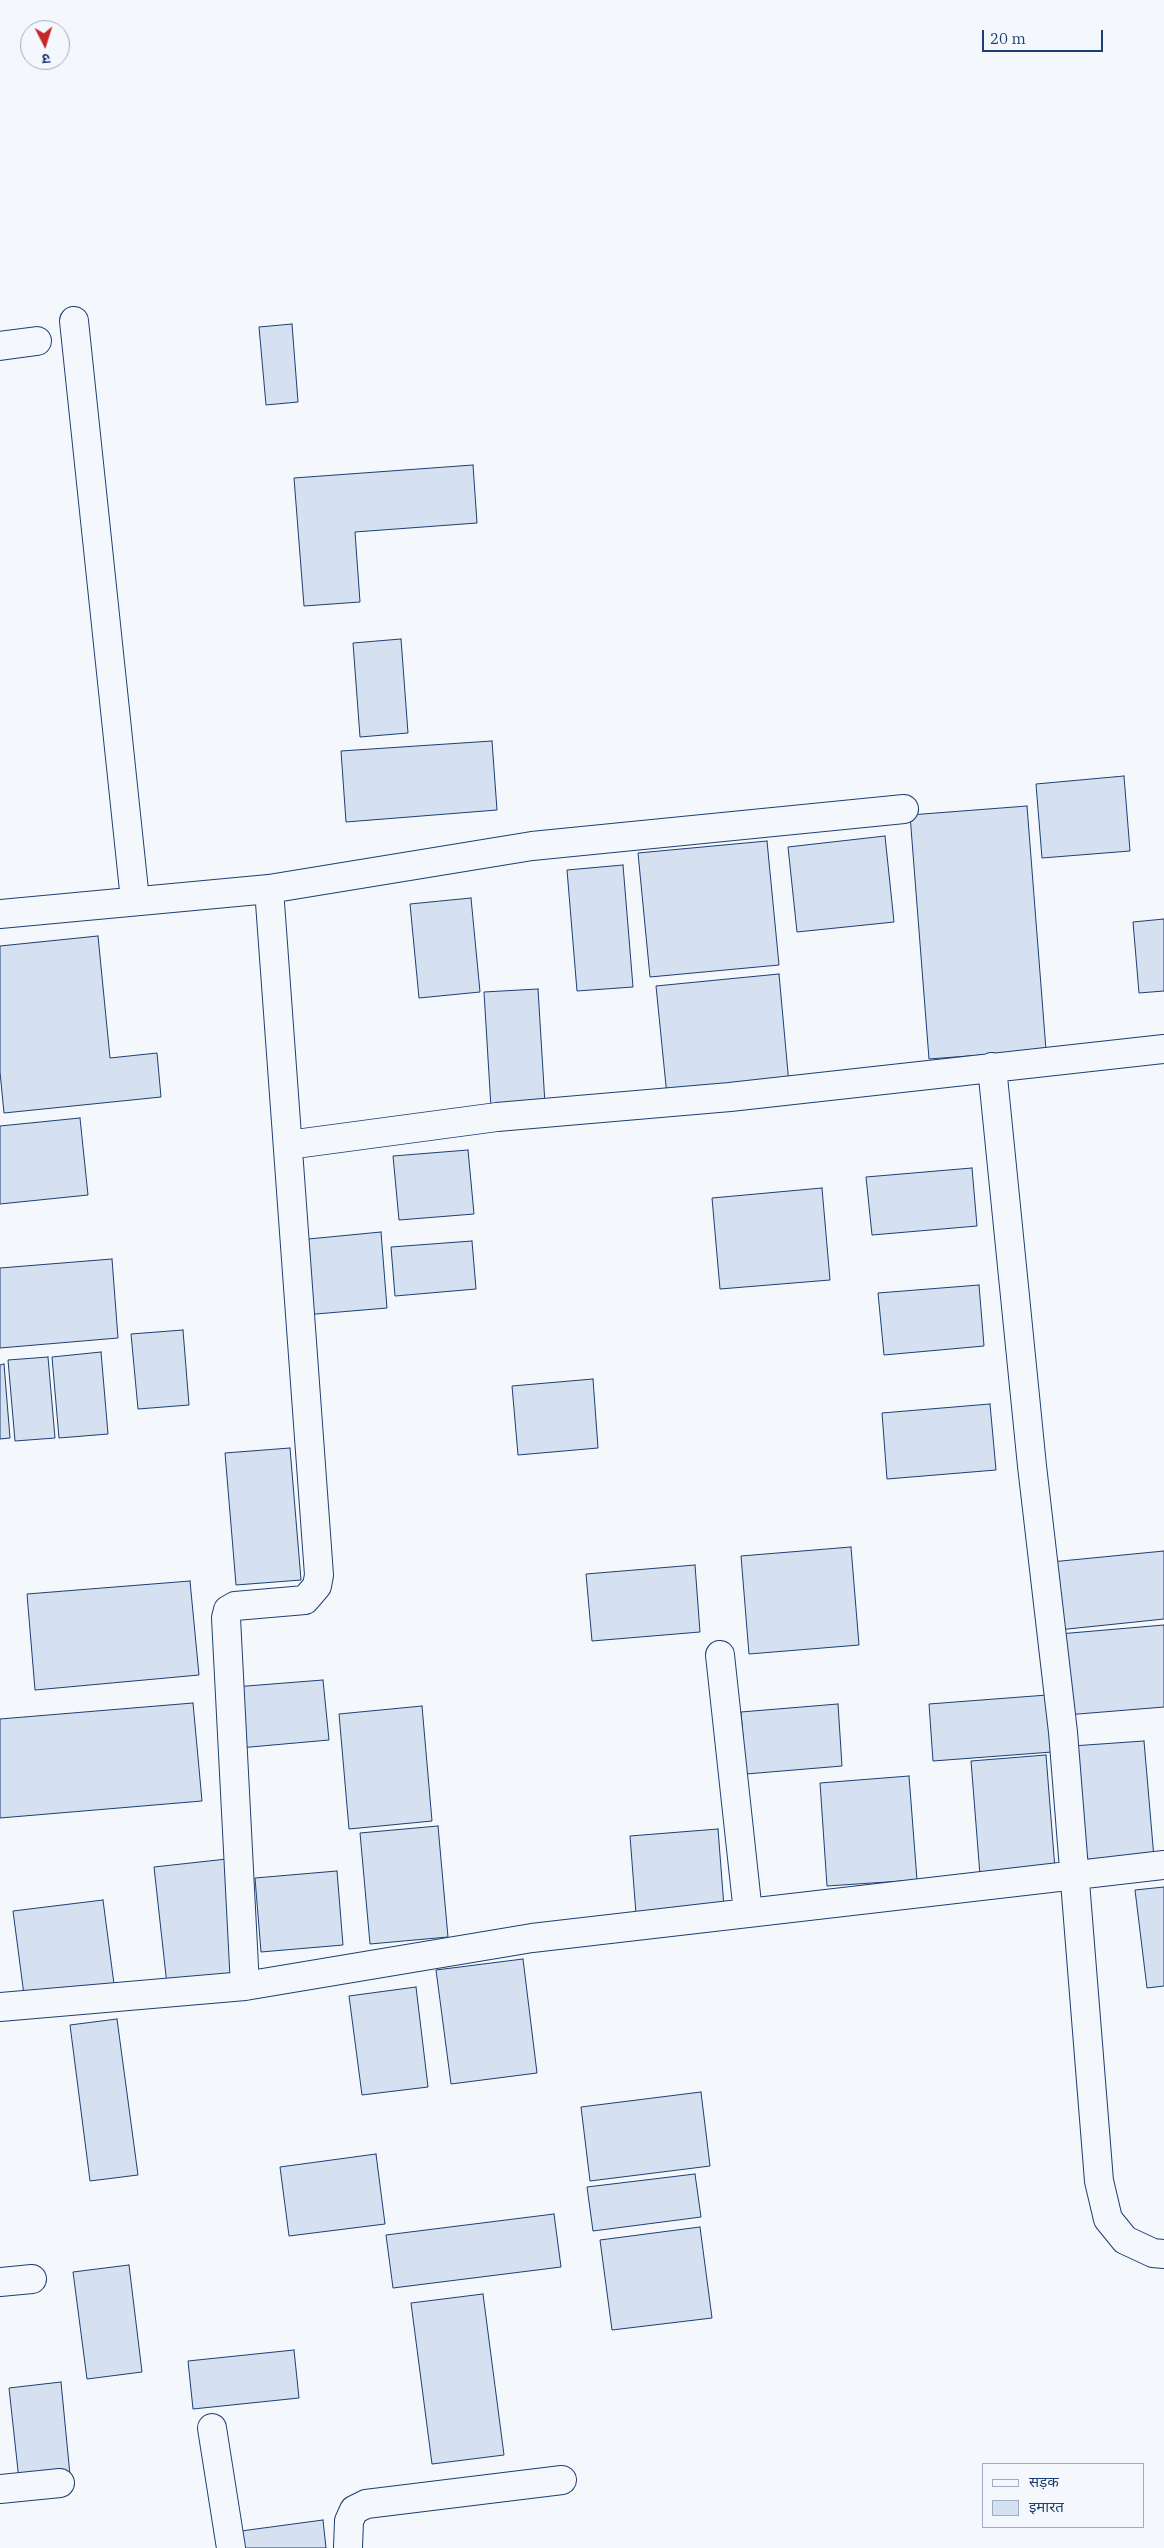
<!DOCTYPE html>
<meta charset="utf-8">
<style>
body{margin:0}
#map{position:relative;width:1164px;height:2548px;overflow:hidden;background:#f4f7fb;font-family:"IBM Plex Serif","Noto Sans Devanagari",serif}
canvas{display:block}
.legend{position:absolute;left:982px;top:2463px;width:162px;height:65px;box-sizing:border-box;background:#f4f7fb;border:1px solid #9eadc5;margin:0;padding:6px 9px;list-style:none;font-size:15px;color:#1d3f73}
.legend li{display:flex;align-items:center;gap:10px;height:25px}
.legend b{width:25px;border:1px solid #9eadc5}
.north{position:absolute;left:20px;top:20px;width:50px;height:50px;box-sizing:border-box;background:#f4f7fb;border:1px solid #9eadc5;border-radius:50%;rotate:175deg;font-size:14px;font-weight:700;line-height:20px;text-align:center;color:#1d3f73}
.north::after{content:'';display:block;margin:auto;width:18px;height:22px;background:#c62828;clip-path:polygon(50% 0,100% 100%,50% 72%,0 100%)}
.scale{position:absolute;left:982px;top:30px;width:121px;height:22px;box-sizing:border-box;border:2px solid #1d3f73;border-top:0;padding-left:6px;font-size:15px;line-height:18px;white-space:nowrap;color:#1d3f73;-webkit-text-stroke:4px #f4f7fb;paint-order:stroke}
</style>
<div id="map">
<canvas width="1164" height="2548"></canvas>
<ul class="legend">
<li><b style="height:6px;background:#f4f7fb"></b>सड़क</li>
<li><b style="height:14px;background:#d5e0f0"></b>इमारत</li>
</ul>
<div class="north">उ</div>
<div class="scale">20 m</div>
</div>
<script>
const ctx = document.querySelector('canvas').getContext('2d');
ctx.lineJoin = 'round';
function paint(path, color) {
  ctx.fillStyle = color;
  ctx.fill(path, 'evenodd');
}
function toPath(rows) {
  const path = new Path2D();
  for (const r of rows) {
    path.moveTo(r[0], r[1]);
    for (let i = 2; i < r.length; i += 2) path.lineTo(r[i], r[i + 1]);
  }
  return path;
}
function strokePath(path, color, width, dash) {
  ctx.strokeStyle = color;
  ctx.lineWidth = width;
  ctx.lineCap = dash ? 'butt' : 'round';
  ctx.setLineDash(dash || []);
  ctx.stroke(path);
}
const building = toPath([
 [292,324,298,402,266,405,259,327,292,324],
 [473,465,477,523,355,532,360,602,304,606,294,478,473,465],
 [401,639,408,733,360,737,353,643,401,639],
 [492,741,497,810,346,822,341,751,492,741],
 [1124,776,1130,851,1042,858,1036,784,1124,776],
 [1027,806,1046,1050,929,1059,910,815,1027,806],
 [885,836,894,922,797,932,788,847,885,836],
 [767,841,779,965,650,977,638,853,767,841],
 [623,865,633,987,577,991,567,870,623,865],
 [471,898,480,992,419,998,410,904,471,898],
 [1164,919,1164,991,1139,993,1133,922,1164,919],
 [98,936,110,1058,157,1053,161,1097,4,1113,0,1072,0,946,98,936],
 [779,974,789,1084,667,1096,656,986,779,974],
 [538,989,545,1104,491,1108,484,992,538,989],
 [80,1118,88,1195,0,1204,0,1126,80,1118],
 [468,1150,474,1214,399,1220,393,1156,468,1150],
 [972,1168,977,1226,872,1235,866,1177,972,1168],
 [822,1188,830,1280,720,1289,712,1198,822,1188],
 [381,1232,387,1308,304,1315,298,1240,381,1232],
 [472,1241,476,1289,395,1296,391,1247,472,1241],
 [112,1259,118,1338,0,1348,0,1268,112,1259],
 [979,1285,984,1346,884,1355,878,1293,979,1285],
 [183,1330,189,1405,138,1409,131,1334,183,1330],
 [101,1352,108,1434,59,1438,52,1357,101,1352],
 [48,1357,55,1438,15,1441,8,1360,48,1357],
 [4,1364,10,1438,0,1439,0,1365,4,1364],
 [593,1379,598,1448,518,1455,512,1386,593,1379],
 [990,1404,996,1470,887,1479,882,1413,990,1404],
 [290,1448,301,1580,236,1585,225,1453,290,1448],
 [851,1547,859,1645,749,1654,741,1556,851,1547],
 [1164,1551,1164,1619,1058,1630,1051,1562,1164,1551],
 [695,1565,700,1632,592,1641,586,1574,695,1565],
 [190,1581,199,1675,35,1690,27,1594,190,1581],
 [1164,1625,1164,1707,1066,1715,1059,1634,1164,1625],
 [323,1680,329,1740,239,1748,234,1687,323,1680],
 [1047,1695,1052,1752,933,1761,929,1704,1047,1695],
 [193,1703,202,1801,0,1818,0,1719,193,1703],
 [838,1704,842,1766,746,1774,741,1712,838,1704],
 [422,1706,432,1821,349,1829,339,1714,422,1706],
 [1144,1741,1154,1858,1081,1863,1072,1746,1144,1741],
 [1046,1755,1055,1869,980,1875,971,1761,1046,1755],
 [909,1776,917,1880,827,1886,820,1783,909,1776],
 [438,1826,448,1937,370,1944,360,1833,438,1826],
 [718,1829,724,1907,636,1914,630,1836,718,1829],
 [227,1859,239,1977,167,1985,154,1867,227,1859],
 [337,1871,343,1945,261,1952,255,1878,337,1871],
 [1164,1887,1164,1986,1147,1988,1135,1890,1164,1887],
 [103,1900,114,1984,24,1995,13,1911,103,1900],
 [523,1959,537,2073,451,2084,436,1970,523,1959],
 [416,1987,428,2087,362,2095,349,1996,416,1987],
 [117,2019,138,2175,90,2181,70,2025,117,2019],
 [701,2092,710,2166,590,2181,581,2107,701,2092],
 [376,2154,385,2224,289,2236,280,2167,376,2154],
 [695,2174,701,2217,593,2231,587,2187,695,2174],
 [554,2214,561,2267,393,2288,386,2235,554,2214],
 [700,2227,712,2318,612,2330,600,2240,700,2227],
 [129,2265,142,2372,87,2379,73,2272,129,2265],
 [483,2294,504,2455,432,2464,411,2303,483,2294],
 [294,2350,299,2398,193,2409,188,2361,294,2350],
 [61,2382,70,2475,19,2480,9,2388,61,2382],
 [323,2520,326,2548,243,2548,241,2531,323,2520]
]);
paint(building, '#d5e0f0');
strokePath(building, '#1d3f73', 1);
const minor = toPath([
 [74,321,135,900],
 [0,346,37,341],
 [0,914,269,889,532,846,904,809],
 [992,1067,1032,1466,1063,1732,1099,2181,1108,2219,1125,2240,1153,2253,1164,2254],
 [288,1145,497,1117,730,1097,1164,1049],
 [720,1655,748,1913],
 [245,1986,226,1618,228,1610,235,1606,305,1600,317,1586,319,1575,269,889],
 [0,2007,245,1986,532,1938,1164,1865],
 [0,2282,32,2279],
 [212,2428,231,2548],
 [0,2489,60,2483],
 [348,2548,349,2521,354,2510,366,2504,562,2480]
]);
strokePath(minor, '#1d3f73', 30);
strokePath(minor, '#f4f7fb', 28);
</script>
